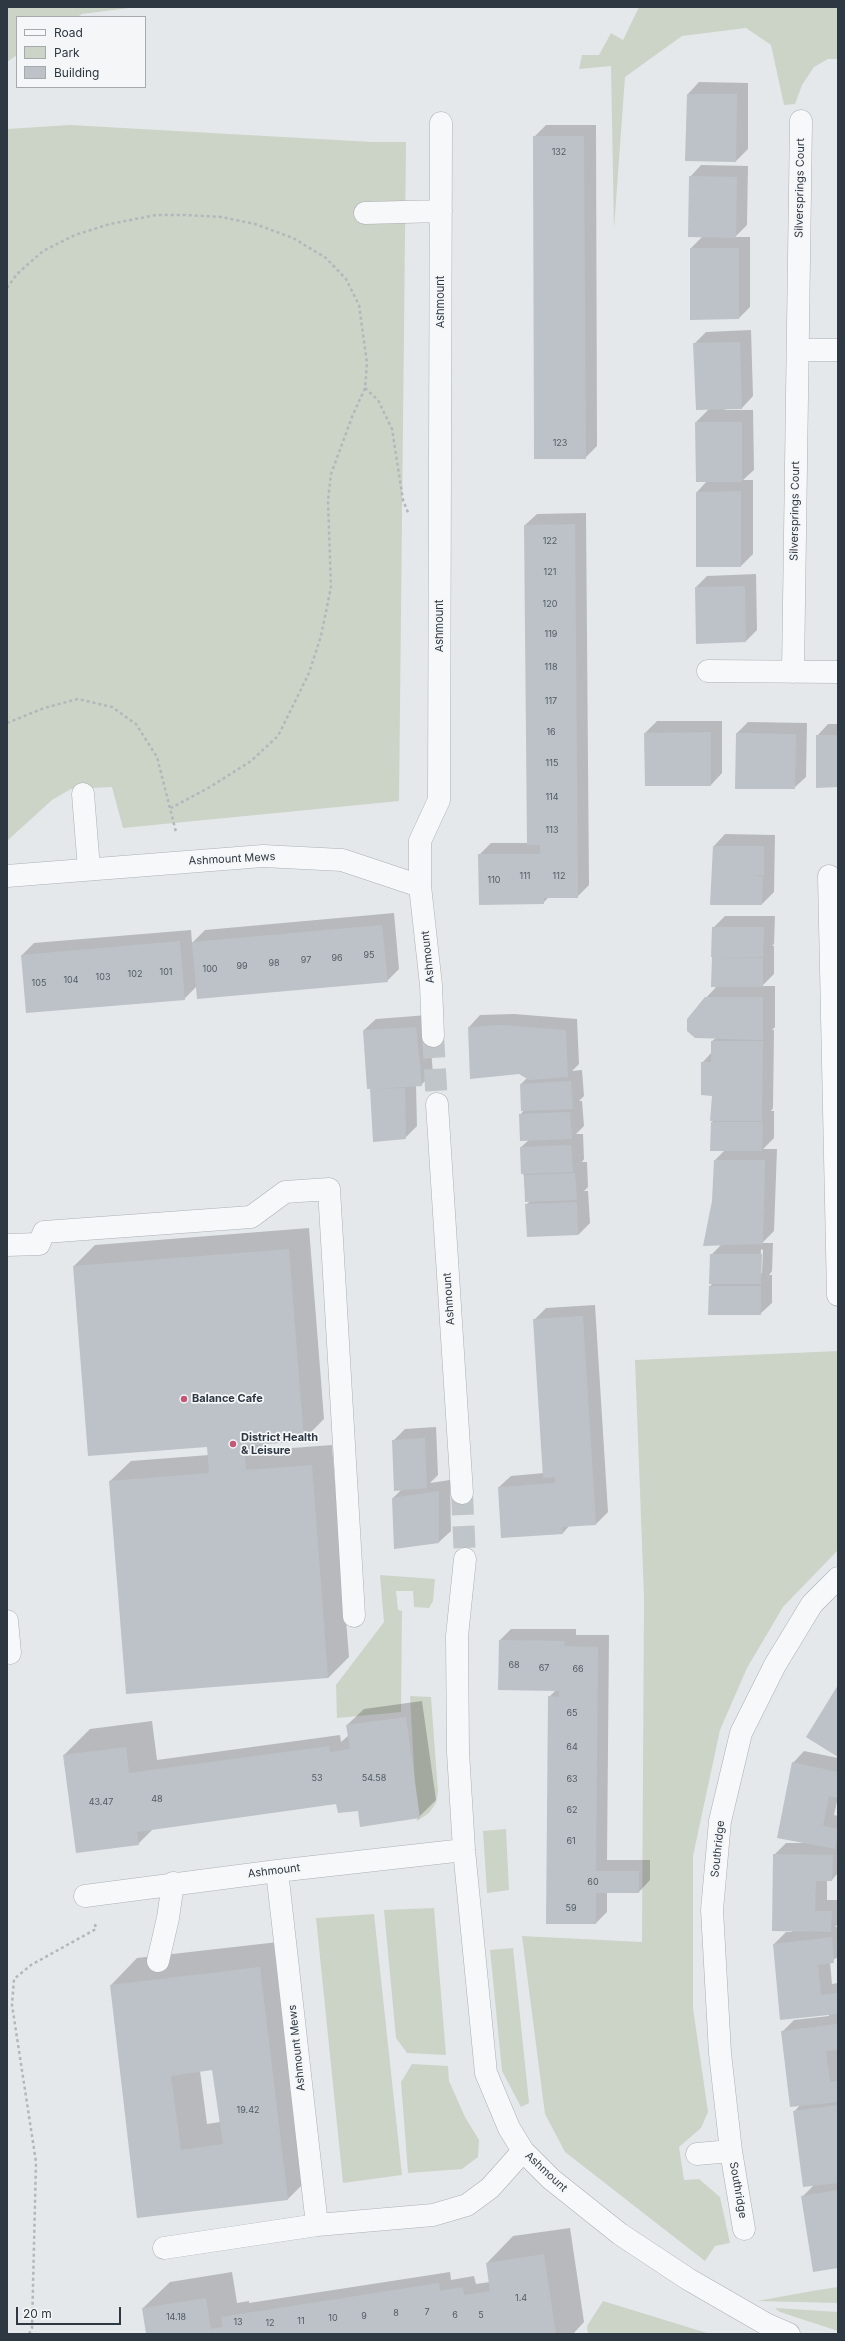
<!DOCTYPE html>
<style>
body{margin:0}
#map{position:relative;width:845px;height:2341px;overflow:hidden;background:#e5e8eb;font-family:Inter,sans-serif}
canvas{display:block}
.frame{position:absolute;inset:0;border:8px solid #2e3842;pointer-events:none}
.legend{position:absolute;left:16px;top:16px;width:130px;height:72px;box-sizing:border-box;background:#f4f6f8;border:1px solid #a5aaaf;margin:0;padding:5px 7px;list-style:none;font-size:12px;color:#2e3842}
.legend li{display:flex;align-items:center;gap:8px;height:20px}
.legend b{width:20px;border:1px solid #a5aaaf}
.scale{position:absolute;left:16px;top:2307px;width:105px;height:18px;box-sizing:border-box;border:2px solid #2e3842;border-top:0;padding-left:5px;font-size:12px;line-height:14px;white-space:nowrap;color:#2e3842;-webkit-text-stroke:3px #f4f6f8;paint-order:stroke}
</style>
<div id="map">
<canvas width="845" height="2341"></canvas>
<div class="frame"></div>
<ul class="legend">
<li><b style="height:5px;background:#f7f8f9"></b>Road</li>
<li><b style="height:11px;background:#ccd4c7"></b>Park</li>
<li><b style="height:11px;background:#bcc2c7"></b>Building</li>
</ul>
<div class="scale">20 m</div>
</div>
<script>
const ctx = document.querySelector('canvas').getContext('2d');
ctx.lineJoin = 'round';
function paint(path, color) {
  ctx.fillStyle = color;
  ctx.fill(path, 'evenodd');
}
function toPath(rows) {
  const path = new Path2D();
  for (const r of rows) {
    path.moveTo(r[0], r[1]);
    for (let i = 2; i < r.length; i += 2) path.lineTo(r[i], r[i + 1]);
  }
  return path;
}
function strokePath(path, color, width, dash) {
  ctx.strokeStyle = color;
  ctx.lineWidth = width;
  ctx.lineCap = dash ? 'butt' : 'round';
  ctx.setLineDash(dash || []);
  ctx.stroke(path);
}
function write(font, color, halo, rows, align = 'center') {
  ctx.font = font + ' Inter,sans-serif';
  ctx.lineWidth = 3.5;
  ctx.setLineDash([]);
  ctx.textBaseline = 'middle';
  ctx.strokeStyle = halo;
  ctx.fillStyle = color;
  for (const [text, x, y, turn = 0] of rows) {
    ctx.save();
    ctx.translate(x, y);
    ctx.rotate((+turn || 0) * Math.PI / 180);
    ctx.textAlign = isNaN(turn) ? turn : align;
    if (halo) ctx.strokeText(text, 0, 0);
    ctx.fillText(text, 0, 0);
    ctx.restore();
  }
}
paint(toPath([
 [7,7,137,7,82,14,77,17,17,17,17,55,7,62],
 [639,7,838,7,838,59,828,59,814,67,802,85,795,104,784,105,771,45,746,28,682,36,625,77,614,229,611,66,579,69,582,55,599,55,611,33,623,40],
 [70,125,372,142,406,142,399,801,123,828,112,787,71,789,52,800,7,841,7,129],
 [838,1351,838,1550,783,1607,747,1668,720,1730,693,1856,693,2008,708,2112,701,2128,679,2147,684,2180,699,2179,720,2197,730,2243,715,2246,705,2261,565,2152,545,2114,522,1936,642,1942,644,1597,635,1360],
 [380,1575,435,1579,433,1601,429,1608,414,1607,413,1591,396,1591,398,1610,402,1611,401,1712,337,1718,336,1685,384,1622],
 [410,1696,431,1697,438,1792,436,1803,429,1813,417,1821],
 [506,1829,509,1890,487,1893,483,1831],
 [434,1908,446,2055,407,2053,396,2038,384,1910],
 [374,1914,402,2175,343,2183,316,1918],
 [513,1948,529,2103,521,2107,502,2071,490,1950],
 [412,2064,448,2066,449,2081,465,2117,479,2140,478,2157,462,2169,408,2173,401,2082],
 [838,2287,838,2303,757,2301,818,2290],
 [603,2301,707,2333,707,2334,588,2334,587,2326],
 [775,2308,838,2312,838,2331,780,2312]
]), '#ccd4c7');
paint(toPath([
 [699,82,748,83,748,149,736,161,687,160,688,94],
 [546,125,596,125,597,446,585,458,534,137],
 [701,165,748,166,747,225,735,237,750,237,750,307,739,318,691,248,703,236,690,177],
 [751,330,753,396,742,408,725,409,725,410,753,410,754,470,743,480,753,480,753,554,741,566,697,566,697,492,707,481,696,422,709,409,694,344,706,332],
 [586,513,589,885,577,897,549,897,543,903,479,855,491,843,528,843,525,525,537,514],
 [756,574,757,630,746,641,696,587,707,576],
 [657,721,722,721,722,773,711,785,645,733],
 [748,722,807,723,806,777,794,788,737,733],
 [828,724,838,724,838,786,817,736],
 [725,834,775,835,774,892,762,904,714,846],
 [394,913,399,969,387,981,197,986,184,999,22,955,34,943,191,930,192,943,205,930],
 [725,916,775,916,774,944,772,946,774,946,774,974,762,986,775,986,775,1027,772,1030,774,1030,773,1108,771,1111,774,1111,774,1138,763,1149,777,1149,774,1231,762,1243,773,1243,772,1271,769,1275,772,1275,772,1303,760,1314,710,1286,713,1283,711,1255,722,1244,713,1201,715,1160,725,1150,712,1122,714,1120,713,1095,702,1063,712,1052,712,1041,716,1038,706,998,717,986,712,986,713,928],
 [761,1249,763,1250,762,1273,760,1273],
 [514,1014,577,1019,579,1064,572,1071,582,1070,584,1096,579,1101,582,1101,584,1126,576,1134,583,1134,584,1159,582,1162,587,1162,588,1187,584,1191,588,1191,590,1223,578,1235,526,1205,530,1201,526,1201,521,1147,529,1140,520,1115,525,1109,521,1084,527,1078,469,1027,480,1015],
 [428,1015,433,1073,421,1085,416,1085,417,1126,405,1138,371,1088,364,1030,376,1019],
 [309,1228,324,1419,303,1440,266,1443,266,1450,332,1445,349,1657,328,1678,110,1481,131,1461,209,1455,208,1446,74,1266,95,1245],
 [595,1305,608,1512,596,1524,570,1525,563,1533,499,1487,511,1476,544,1473,534,1320,546,1308],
 [436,1427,438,1475,430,1483,450,1480,451,1531,439,1542,393,1498,402,1489,393,1441,405,1429],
 [511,1629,576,1629,576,1635,609,1635,607,1860,650,1860,650,1880,639,1892,607,1892,607,1912,596,1923,549,1697,556,1690,500,1640],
 [422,1701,436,1800,419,1817,358,1809,337,1802,154,1828,138,1844,64,1755,90,1729,152,1721,157,1760,340,1735,341,1742,349,1735,347,1725,364,1709],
 [804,1751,838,1758,838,1797,834,1815,838,1816,838,1873,832,1880,827,1880,827,1900,838,1900,838,1924,835,1927,838,1927,838,1957,830,1962,832,1984,838,1983,838,2267,802,2197,814,2185,794,2112,800,2105,782,2032,794,2020,829,2016,829,2014,774,1944,786,1932,792,1932,774,1855,786,1843,804,1843,793,1763],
 [287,1941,314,2173,288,2199,138,2217,111,1985,137,1958],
 [213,2069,220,2122,207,2124,200,2071],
 [570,2228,584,2322,573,2334,147,2334,143,2308,170,2282,232,2272,237,2303,249,2301,249,2303,450,2272,451,2280,474,2276,476,2284,490,2282,487,2263,513,2236]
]), '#0003');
paint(toPath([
 [687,94,737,94,736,162,685,161],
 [533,136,584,136,586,459,534,459],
 [689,176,737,177,736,238,688,237],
 [690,248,739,248,739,319,690,320],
 [740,342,742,409,696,410,693,343],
 [695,422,742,422,742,482,696,482],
 [741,491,741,567,696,567,696,492],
 [575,524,578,898,544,898,544,904,479,905,478,854,540,854,540,845,527,845,524,525],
 [745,586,746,642,696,644,695,587],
 [711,732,711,786,645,786,644,733],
 [736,733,796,734,795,789,735,789],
 [816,735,838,735,838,787,816,788],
 [713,846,764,846,764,875,749,875,763,876,762,905,710,905],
 [382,925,388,982,197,999,192,942],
 [712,927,764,927,763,957,711,957],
 [180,941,185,1000,26,1013,21,955],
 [712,957,763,958,763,987,711,987],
 [705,997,763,997,763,1040,695,1038,687,1031,687,1019],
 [502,1025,566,1030,568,1077,529,1080,519,1074,470,1079,468,1027],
 [416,1027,422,1086,374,1089,405,1088,406,1139,373,1142,370,1089,367,1089,363,1030],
 [711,1041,763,1041,762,1121,710,1121,712,1096,701,1095,701,1062,711,1062],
 [571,1081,573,1109,521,1111,520,1084],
 [570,1112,572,1139,520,1141,519,1114],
 [711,1122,763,1122,762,1151,710,1151],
 [571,1145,573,1172,521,1174,520,1147],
 [714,1160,765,1160,763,1244,703,1246,712,1201],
 [575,1173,577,1200,525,1202,524,1175],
 [577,1202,578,1235,527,1237,525,1204],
 [289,1249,304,1441,244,1446,246,1470,312,1465,328,1678,126,1694,109,1481,209,1473,207,1447,88,1456,73,1266],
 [710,1254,762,1254,761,1284,709,1284],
 [709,1286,761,1286,761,1315,708,1315],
 [583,1316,596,1525,562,1527,563,1534,501,1538,498,1487,555,1483,555,1477,543,1478,533,1319],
 [425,1438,427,1488,394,1491,392,1440],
 [439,1491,439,1543,394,1549,392,1498],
 [499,1640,565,1641,564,1646,598,1647,596,1871,639,1871,639,1893,596,1893,596,1924,546,1924,548,1696,559,1697,559,1691,498,1690],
 [838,1685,838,1757,806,1737],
 [406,1717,420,1818,360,1827,358,1811,338,1813,336,1804,137,1832,139,1845,76,1853,63,1755,126,1747,129,1773,329,1746,330,1752,350,1749,346,1725],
 [792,1762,838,1772,838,1798,829,1796,823,1826,838,1829,835,1849,777,1838],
 [773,1854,833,1855,832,1881,816,1881,815,1911,832,1911,831,1932,772,1931],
 [832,1937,834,1963,818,1965,821,1995,837,1993,838,2014,780,2020,773,1944],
 [260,1967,288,2200,137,2218,110,1985],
 [212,2070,223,2144,181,2150,171,2076],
 [838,2024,838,2050,826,2051,830,2082,838,2081,838,2102,790,2107,781,2031],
 [838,2105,838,2183,803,2187,793,2111],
 [838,2190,838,2268,813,2272,801,2196],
 [544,2254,556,2334,146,2334,142,2308,206,2298,211,2329,223,2327,221,2317,439,2283,440,2291,463,2287,464,2295,490,2291,486,2263]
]), '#bcc2c7');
strokePath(toPath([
 [433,1036,437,1104],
 [462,1493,465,1559]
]), '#c0c5c9', 22, [22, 11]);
const minor = toPath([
 [365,213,441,211],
 [798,350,838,350],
 [708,671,838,672],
 [793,672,801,121],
 [83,794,89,869],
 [7,876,263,856,342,860,420,886],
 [829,876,838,1295],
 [433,1036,431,985,420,886,420,841,439,800,441,123],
 [437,1104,462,1493],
 [7,1245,39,1244,44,1232,251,1217,285,1192,329,1189,354,1616],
 [465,1559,457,1636,458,1752,464,1850,486,2073,509,2128,523,2151,551,2179,620,2234,688,2279,766,2324,789,2334],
 [7,1621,10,1653],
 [277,1871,317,2225],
 [85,1896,277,1871,464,1850],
 [158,1961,168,1918,173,1883],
 [697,2154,731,2151],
 [744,2229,731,2151,720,2053,712,1910,720,1821,741,1733,775,1665,812,1604,838,1578],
 [164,2248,317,2225,433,2215,467,2205,490,2188,523,2151]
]);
strokePath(minor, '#aab0b5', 23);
strokePath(toPath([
 [7,288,17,274,43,251,75,235,110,224,156,215,186,215,221,217,255,224,293,238,326,258,346,279,359,305,367,363,365,388,352,417,331,474,328,500,331,587,321,636,309,673,278,736,251,761,210,787,171,808],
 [365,388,378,400,392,429,403,500,409,515],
 [7,723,44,708,78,699,112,707,136,724,157,757,176,832],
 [29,2334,32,2328,36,2162,12,2005,14,1979,31,1965,96,1929,95,1924]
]), '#b3b7bb', 2.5, [3, 3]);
strokePath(minor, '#f7f8f9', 22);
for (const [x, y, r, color] of [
 [184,1399,4,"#c25776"],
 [233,1444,4,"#c25776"]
]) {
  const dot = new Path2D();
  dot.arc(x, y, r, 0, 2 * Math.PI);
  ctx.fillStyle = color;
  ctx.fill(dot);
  strokePath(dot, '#f4f6f8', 1.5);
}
write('9px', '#525a63', null, [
 ["132",559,152],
 ["123",560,443],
 ["122",550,541],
 ["121",550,572],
 ["120",550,604],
 ["119",551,634],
 ["118",551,667],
 ["117",551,701],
 ["16",551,732],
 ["115",552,763],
 ["114",552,797],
 ["113",552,830],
 ["111",525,876],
 ["112",559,876],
 ["110",494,880],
 ["95",369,955],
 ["96",337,958],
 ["97",306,960],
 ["98",274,963],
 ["99",242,966],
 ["100",210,969],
 ["101",166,972],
 ["102",135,974],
 ["103",103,977],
 ["104",71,980],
 ["105",39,983],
 ["68",514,1665],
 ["67",544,1668],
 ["66",578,1669],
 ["65",572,1713],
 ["64",572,1747],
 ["53",317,1778],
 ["54.58",374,1778],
 ["63",572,1779],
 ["48",157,1799],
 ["43.47",101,1802],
 ["62",572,1810],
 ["61",571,1841],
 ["60",593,1882],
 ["59",571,1908],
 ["19.42",248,2110],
 ["1.4",521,2298],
 ["7",427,2312],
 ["8",396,2313],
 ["6",455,2315],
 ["5",481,2315],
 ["9",364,2316],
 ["14.18",176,2317],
 ["10",333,2318],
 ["11",301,2321],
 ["13",238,2322],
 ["12",270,2323]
]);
write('11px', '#2e3842', '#f4f6f8', [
 ["Silversprings Court",800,188,-89],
 ["Ashmount",441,302,-90],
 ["Silversprings Court",795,511,-89],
 ["Ashmount",440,626,-90],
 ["Ashmount Mews",232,859,-3],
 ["Ashmount",428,957,-96],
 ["Ashmount",449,1299,-94],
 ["Southridge",718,1849,-84],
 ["Ashmount",274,1871,-7],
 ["Ashmount Mews",297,2048,-96],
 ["Ashmount",546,2172,43],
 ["Southridge",738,2190,80]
]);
write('bold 11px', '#2e3842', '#f4f6f8', [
 ["Balance Cafe",192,1399],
 ["District Health",241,1438],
 ["& Leisure",241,1451]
], 'left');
</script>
